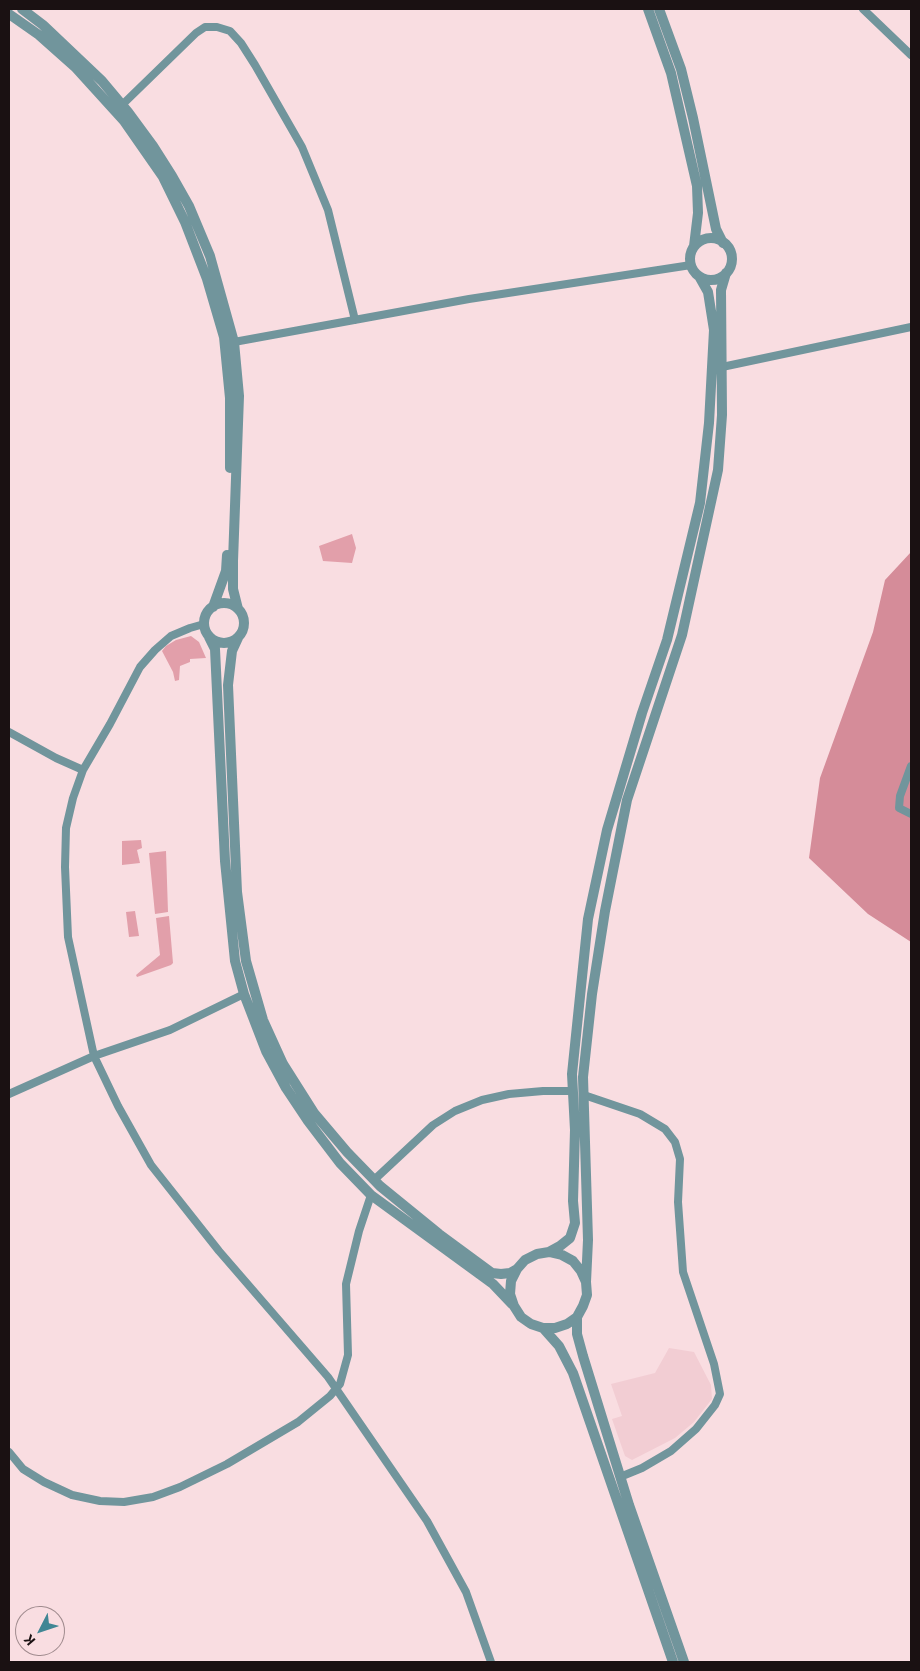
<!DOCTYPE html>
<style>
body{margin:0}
#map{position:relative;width:920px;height:1671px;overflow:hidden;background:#f9dde1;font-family:"Exo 2",sans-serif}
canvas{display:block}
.frame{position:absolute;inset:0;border:10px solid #1a1112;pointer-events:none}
.north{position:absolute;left:15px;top:1606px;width:50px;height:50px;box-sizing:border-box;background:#f9dde1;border:1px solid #a08b8e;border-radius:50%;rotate:229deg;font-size:14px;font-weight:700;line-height:20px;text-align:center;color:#1a1112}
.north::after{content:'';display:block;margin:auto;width:18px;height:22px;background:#418694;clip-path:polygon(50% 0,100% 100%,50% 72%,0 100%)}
</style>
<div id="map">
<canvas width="920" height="1671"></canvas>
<div class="frame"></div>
<div class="north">K</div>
</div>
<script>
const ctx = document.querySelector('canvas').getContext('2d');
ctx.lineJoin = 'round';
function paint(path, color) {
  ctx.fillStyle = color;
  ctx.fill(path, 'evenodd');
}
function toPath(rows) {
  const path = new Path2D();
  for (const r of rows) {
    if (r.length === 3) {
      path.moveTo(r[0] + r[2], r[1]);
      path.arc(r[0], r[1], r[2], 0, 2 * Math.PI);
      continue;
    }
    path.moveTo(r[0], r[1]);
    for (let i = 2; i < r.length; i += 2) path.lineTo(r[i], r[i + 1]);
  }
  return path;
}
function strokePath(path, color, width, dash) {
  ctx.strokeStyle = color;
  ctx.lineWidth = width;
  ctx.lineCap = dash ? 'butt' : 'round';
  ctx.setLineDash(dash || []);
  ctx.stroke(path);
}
paint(toPath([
 [669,1348,694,1352,711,1385,712,1399,694,1422,675,1438,632,1460,625,1456,612,1419,622,1416,611,1384,655,1373]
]), '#f2cdd3');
paint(toPath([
 [352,534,356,548,352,563,323,561,319,546],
 [191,636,199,642,206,658,190,659,190,662,180,666,179,680,175,681,173,672,162,651,166,646,176,640],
 [141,840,142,848,137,850,140,863,122,865,122,841],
 [166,851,168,912,155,914,149,853],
 [135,911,139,936,129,937,126,912],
 [169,916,173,963,171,965,137,977,136,975,160,955,156,918]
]), '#e29faa');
paint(toPath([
 [911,552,911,942,868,914,809,858,820,778,873,632,885,580]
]), '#d58c99');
strokePath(toPath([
 [863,9,911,55],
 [122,105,196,33,205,27,217,27,230,31,241,43,255,65,302,147,328,210,355,320],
 [234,342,469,299,691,265],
 [722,367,911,327],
 [204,624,190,628,171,636,155,650,140,667,110,724,83,770,73,798,66,828,65,867,68,937,94,1056,118,1106,151,1165,219,1251,328,1377,427,1521,466,1592,491,1662],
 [9,732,56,758,83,770],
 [911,766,900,796,899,808,911,814],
 [9,1094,94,1056,170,1030,244,994],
 [584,1095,640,1114,665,1129,675,1142,680,1159,678,1202,683,1272,714,1364,720,1394,715,1405,696,1429,671,1451,642,1468,620,1477],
 [374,1180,433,1125,455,1111,482,1100,509,1094,543,1091,573,1091],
 [9,1452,23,1469,44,1482,72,1495,100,1501,124,1502,153,1497,180,1487,227,1464,298,1422,330,1396,340,1384,348,1355,346,1284,359,1231,371,1195]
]), '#71959c', 8);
strokePath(toPath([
 [22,9,43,25,102,81,128,112,153,146,172,176,189,206,210,256,234,342,239,396,233,561,233,589,238,609],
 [648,9,671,73,697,186,698,213,694,246],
 [659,9,681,69,693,118,716,229,723,243],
 [9,14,39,35,75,67,124,121,163,177,185,222,207,279,224,337,230,398,230,468],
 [711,259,21],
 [224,623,20],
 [213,607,226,571,227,555],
 [209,637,215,649,225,861,235,961,244,994,266,1051,286,1088,308,1121,340,1163,371,1195,493,1284,512,1304],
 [238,638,232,651,228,685,237,892,246,961,263,1020,283,1064,314,1113,347,1152,380,1186,439,1234,492,1273,501,1274,510,1273,517,1269,525,1260,537,1254,549,1252,562,1255,573,1261,581,1271,586,1282,587,1295,583,1306,577,1317,567,1324,555,1328,543,1328,531,1324,521,1317,514,1306,510,1294,511,1281,517,1269],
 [549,1252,560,1246,570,1238,575,1223,573,1201,575,1130,572,1074,588,919,607,830,642,713,667,640,700,503,709,423,714,330,708,292,699,276],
 [586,1282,588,1240,583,1077,592,994,605,911,627,800,682,635,718,470,722,415,721,290,726,273],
 [577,1317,577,1334,583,1356,629,1505,684,1662],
 [543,1328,559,1346,573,1373,673,1662]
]), '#71959c', 10);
</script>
